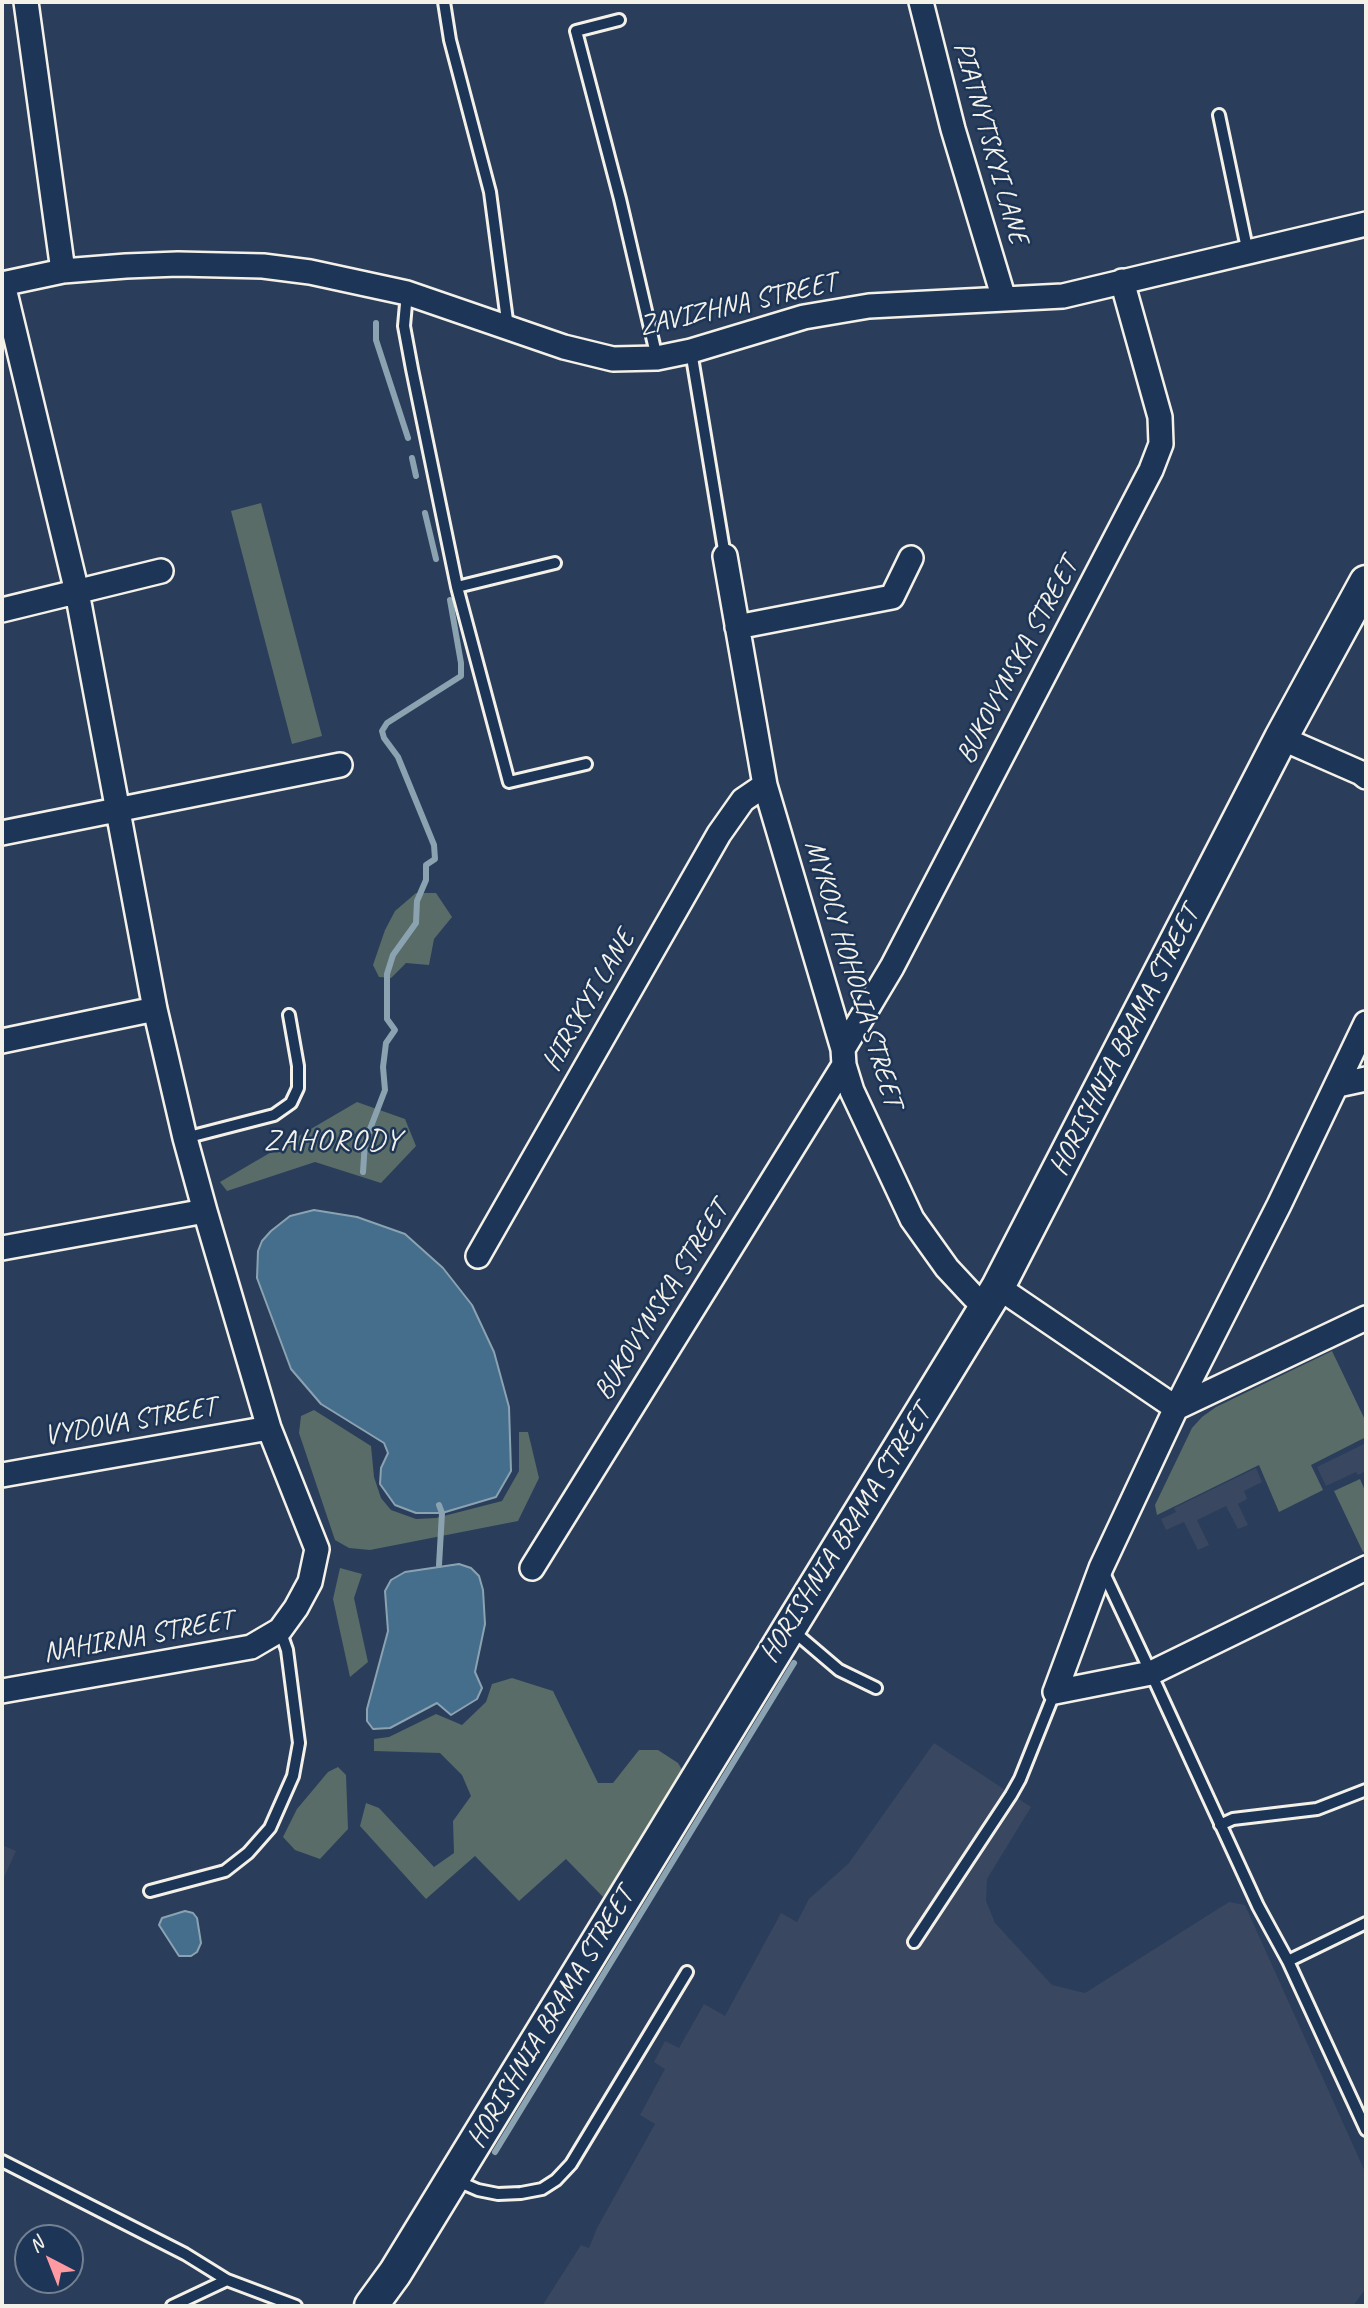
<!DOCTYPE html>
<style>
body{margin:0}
#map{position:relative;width:1368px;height:2308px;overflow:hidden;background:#2a3d5b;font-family:Caveat,sans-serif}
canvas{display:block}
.frame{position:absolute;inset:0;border:4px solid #f4f1e8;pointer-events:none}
.north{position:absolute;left:14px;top:2224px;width:70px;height:70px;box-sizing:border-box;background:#1d3557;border:2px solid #738091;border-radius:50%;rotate:318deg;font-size:19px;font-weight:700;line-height:28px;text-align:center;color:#f4f1e8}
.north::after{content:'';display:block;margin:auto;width:24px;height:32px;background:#ff9aa2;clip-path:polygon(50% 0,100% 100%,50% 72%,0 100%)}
</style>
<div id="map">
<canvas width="1368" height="2308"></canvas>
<div class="frame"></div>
<div class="north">N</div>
</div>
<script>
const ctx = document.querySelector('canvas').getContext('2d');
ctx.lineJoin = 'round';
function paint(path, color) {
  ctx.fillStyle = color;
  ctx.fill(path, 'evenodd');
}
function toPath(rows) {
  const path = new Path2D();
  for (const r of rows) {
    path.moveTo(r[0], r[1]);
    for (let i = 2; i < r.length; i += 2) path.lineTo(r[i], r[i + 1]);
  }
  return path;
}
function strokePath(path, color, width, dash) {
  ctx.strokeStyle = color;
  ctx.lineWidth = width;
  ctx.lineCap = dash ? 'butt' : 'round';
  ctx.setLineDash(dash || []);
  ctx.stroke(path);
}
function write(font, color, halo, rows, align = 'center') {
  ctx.font = font + ' Caveat,sans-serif';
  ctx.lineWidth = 5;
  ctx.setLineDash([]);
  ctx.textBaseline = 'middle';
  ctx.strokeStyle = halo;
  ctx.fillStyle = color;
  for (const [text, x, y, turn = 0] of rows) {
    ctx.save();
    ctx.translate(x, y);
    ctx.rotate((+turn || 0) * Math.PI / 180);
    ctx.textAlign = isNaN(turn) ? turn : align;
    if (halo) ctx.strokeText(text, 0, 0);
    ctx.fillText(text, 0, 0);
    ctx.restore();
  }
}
paint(toPath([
 [1366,1443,1366,1471,1358,1475,1356,1472,1326,1486,1317,1467],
 [1256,1468,1262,1482,1244,1491,1247,1499,1238,1504,1248,1525,1238,1529,1226,1506,1197,1520,1209,1545,1198,1550,1184,1522,1166,1530,1161,1519,1176,1512,1174,1508],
 [934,1743,1031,1807,987,1879,986,1901,995,1923,1052,1985,1085,1993,1229,1902,1245,1905,1366,2174,1366,2288,1353,2306,542,2306,581,2245,589,2248,597,2228,655,2124,640,2115,665,2069,654,2062,665,2041,679,2048,704,2004,725,2016,781,1913,797,1922,809,1899,849,1863],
 [2,1845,16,1851,2,1882]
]), '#3a4760');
paint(toPath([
 [261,503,322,736,292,744,231,511],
 [416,893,436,893,452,917,434,939,429,965,406,963,391,978,379,977,373,965,385,930,395,911],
 [357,1102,405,1119,416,1146,381,1183,315,1162,227,1191,220,1182],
 [1332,1351,1366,1422,1366,1437,1311,1465,1323,1490,1279,1512,1259,1465,1157,1515,1155,1505,1192,1428,1202,1417,1216,1407],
 [314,1410,371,1446,374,1477,381,1498,391,1510,416,1519,436,1518,502,1501,519,1471,519,1432,528,1432,539,1478,518,1521,370,1550,349,1548,335,1540,299,1433,301,1416],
 [1360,1479,1366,1493,1366,1550,1363,1552,1334,1491],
 [340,1568,362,1574,354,1598,368,1662,350,1677,333,1599],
 [512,1678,553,1691,598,1783,613,1783,639,1750,658,1750,678,1763,686,1776,603,1897,566,1859,519,1901,475,1856,426,1899,360,1826,366,1803,379,1808,434,1867,454,1853,453,1821,471,1796,462,1775,440,1753,374,1751,374,1739,389,1737,436,1714,462,1725,486,1702,492,1684],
 [338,1767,346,1775,348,1829,320,1859,295,1850,283,1837,297,1809,328,1772]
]), '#596c68');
const water = toPath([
 [314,1210,357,1217,405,1234,443,1268,472,1305,494,1352,509,1407,511,1471,496,1497,442,1513,416,1513,395,1505,380,1484,381,1468,388,1453,384,1443,321,1404,291,1369,257,1278,258,1251,262,1241,271,1231,290,1216,314,1210],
 [459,1564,471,1568,479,1576,483,1590,485,1624,475,1672,482,1688,477,1699,451,1715,437,1703,390,1728,373,1729,367,1721,367,1709,388,1631,385,1591,391,1580,405,1572,459,1564],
 [185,1911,193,1913,197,1918,201,1943,197,1952,191,1956,179,1956,159,1925,162,1918,185,1911]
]);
paint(water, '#456e8d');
strokePath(water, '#8ba2b1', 2);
strokePath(toPath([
 [376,323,376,340,408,438],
 [412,458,416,476],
 [425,513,436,559],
 [363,1172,365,1142,385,1090,383,1067,386,1043,395,1030,387,1019,387,974,393,955,416,923,417,901,426,880,426,865,435,859,434,845,398,757,384,738,382,731,387,723,461,676,461,663,450,600],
 [439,1565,442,1513,439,1505],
 [495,2152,794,1663]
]), '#8ba2b1', 6);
const lane = toPath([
 [444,2,450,40,490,192,508,328],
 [619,20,576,31,620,199,657,358],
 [1219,115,1248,253],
 [407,293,404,326,412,369,457,587,509,782,586,764],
 [691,351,725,556],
 [457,587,555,563],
 [185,1138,274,1115,291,1103,298,1088,298,1066,289,1015],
 [1102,1569,1151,1673,1149,1673],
 [792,1630,839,1670,876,1688],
 [1150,1671,1258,1906,1288,1961,1366,2130],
 [1220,1825,1233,1819,1317,1809,1366,1790],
 [150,1891,225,1871,248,1853,270,1828,293,1776,299,1743,287,1650,280,1630],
 [914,1942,1011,1795,1020,1779,1056,1689],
 [1288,1961,1366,1923],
 [2,2161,185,2254,227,2280,296,2306],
 [455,2180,478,2190,498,2194,521,2193,542,2189,556,2180,571,2164,687,1972],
 [172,2306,227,2280]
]);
const street = toPath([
 [26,2,63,271],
 [921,2,953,129,1004,299],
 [2,284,63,271,126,266,178,264,263,266,310,272,407,293,564,347,613,359,657,358,691,351,804,317,869,306,1063,296,1366,224],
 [725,556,765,785,843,1049,844,1065,852,1091,912,1219,947,1268,974,1297,987,1306],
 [2,610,161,571],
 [737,627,892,597,911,558],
 [1281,738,1361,773,1366,777],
 [2,833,340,765],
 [2,1041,155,1009],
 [843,1049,892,967,1151,470,1161,444,1160,417,1122,281],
 [1338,1085,1366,1079],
 [2,1248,205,1211],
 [478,1256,719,834,743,800,765,785],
 [998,1287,1176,1408,1366,1318],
 [2,1475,269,1428],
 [532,1568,844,1065],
 [2,1691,251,1647,280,1630,296,1608,310,1582,317,1549,269,1428,205,1211,185,1138,155,1009,77,592,3,284],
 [1055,1692,1101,1568,1176,1408,1279,1205,1366,1023],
 [1055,1692,1151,1673,1366,1568]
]);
const secondary = toPath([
 [371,2306,395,2273,998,1287,1281,738,1366,582]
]);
strokePath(lane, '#f4f1e8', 16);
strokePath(street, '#f4f1e8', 28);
strokePath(secondary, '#f4f1e8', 37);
strokePath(lane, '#1d3557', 10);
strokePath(street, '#1d3557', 23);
strokePath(secondary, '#1d3557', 32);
write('28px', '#f4f1e8', '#1d3557', [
 ["PIATNYTSKYI LANE",990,143,74],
 ["ZAVIZHNA STREET",738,305,-13],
 ["BUKOVYNSKA STREET",1018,661,-62],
 ["MYKOLY HOHOLIA STREET",853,974,73],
 ["HIRSKYI LANE",589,1001,-60],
 ["HORISHNIA BRAMA STREET",1125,1041,-63],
 ["BUKOVYNSKA STREET",662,1301,-58],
 ["VYDOVA STREET",130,1422,-10],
 ["HORISHNIA BRAMA STREET",846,1534,-58],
 ["NAHIRNA STREET",138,1637,-10],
 ["HORISHNIA BRAMA STREET",551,2018,-59]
]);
ctx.letterSpacing = '2px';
write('30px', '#f4f1e8', '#1d3557', [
 ["ZAHORODY",333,1141]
]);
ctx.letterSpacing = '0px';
</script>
